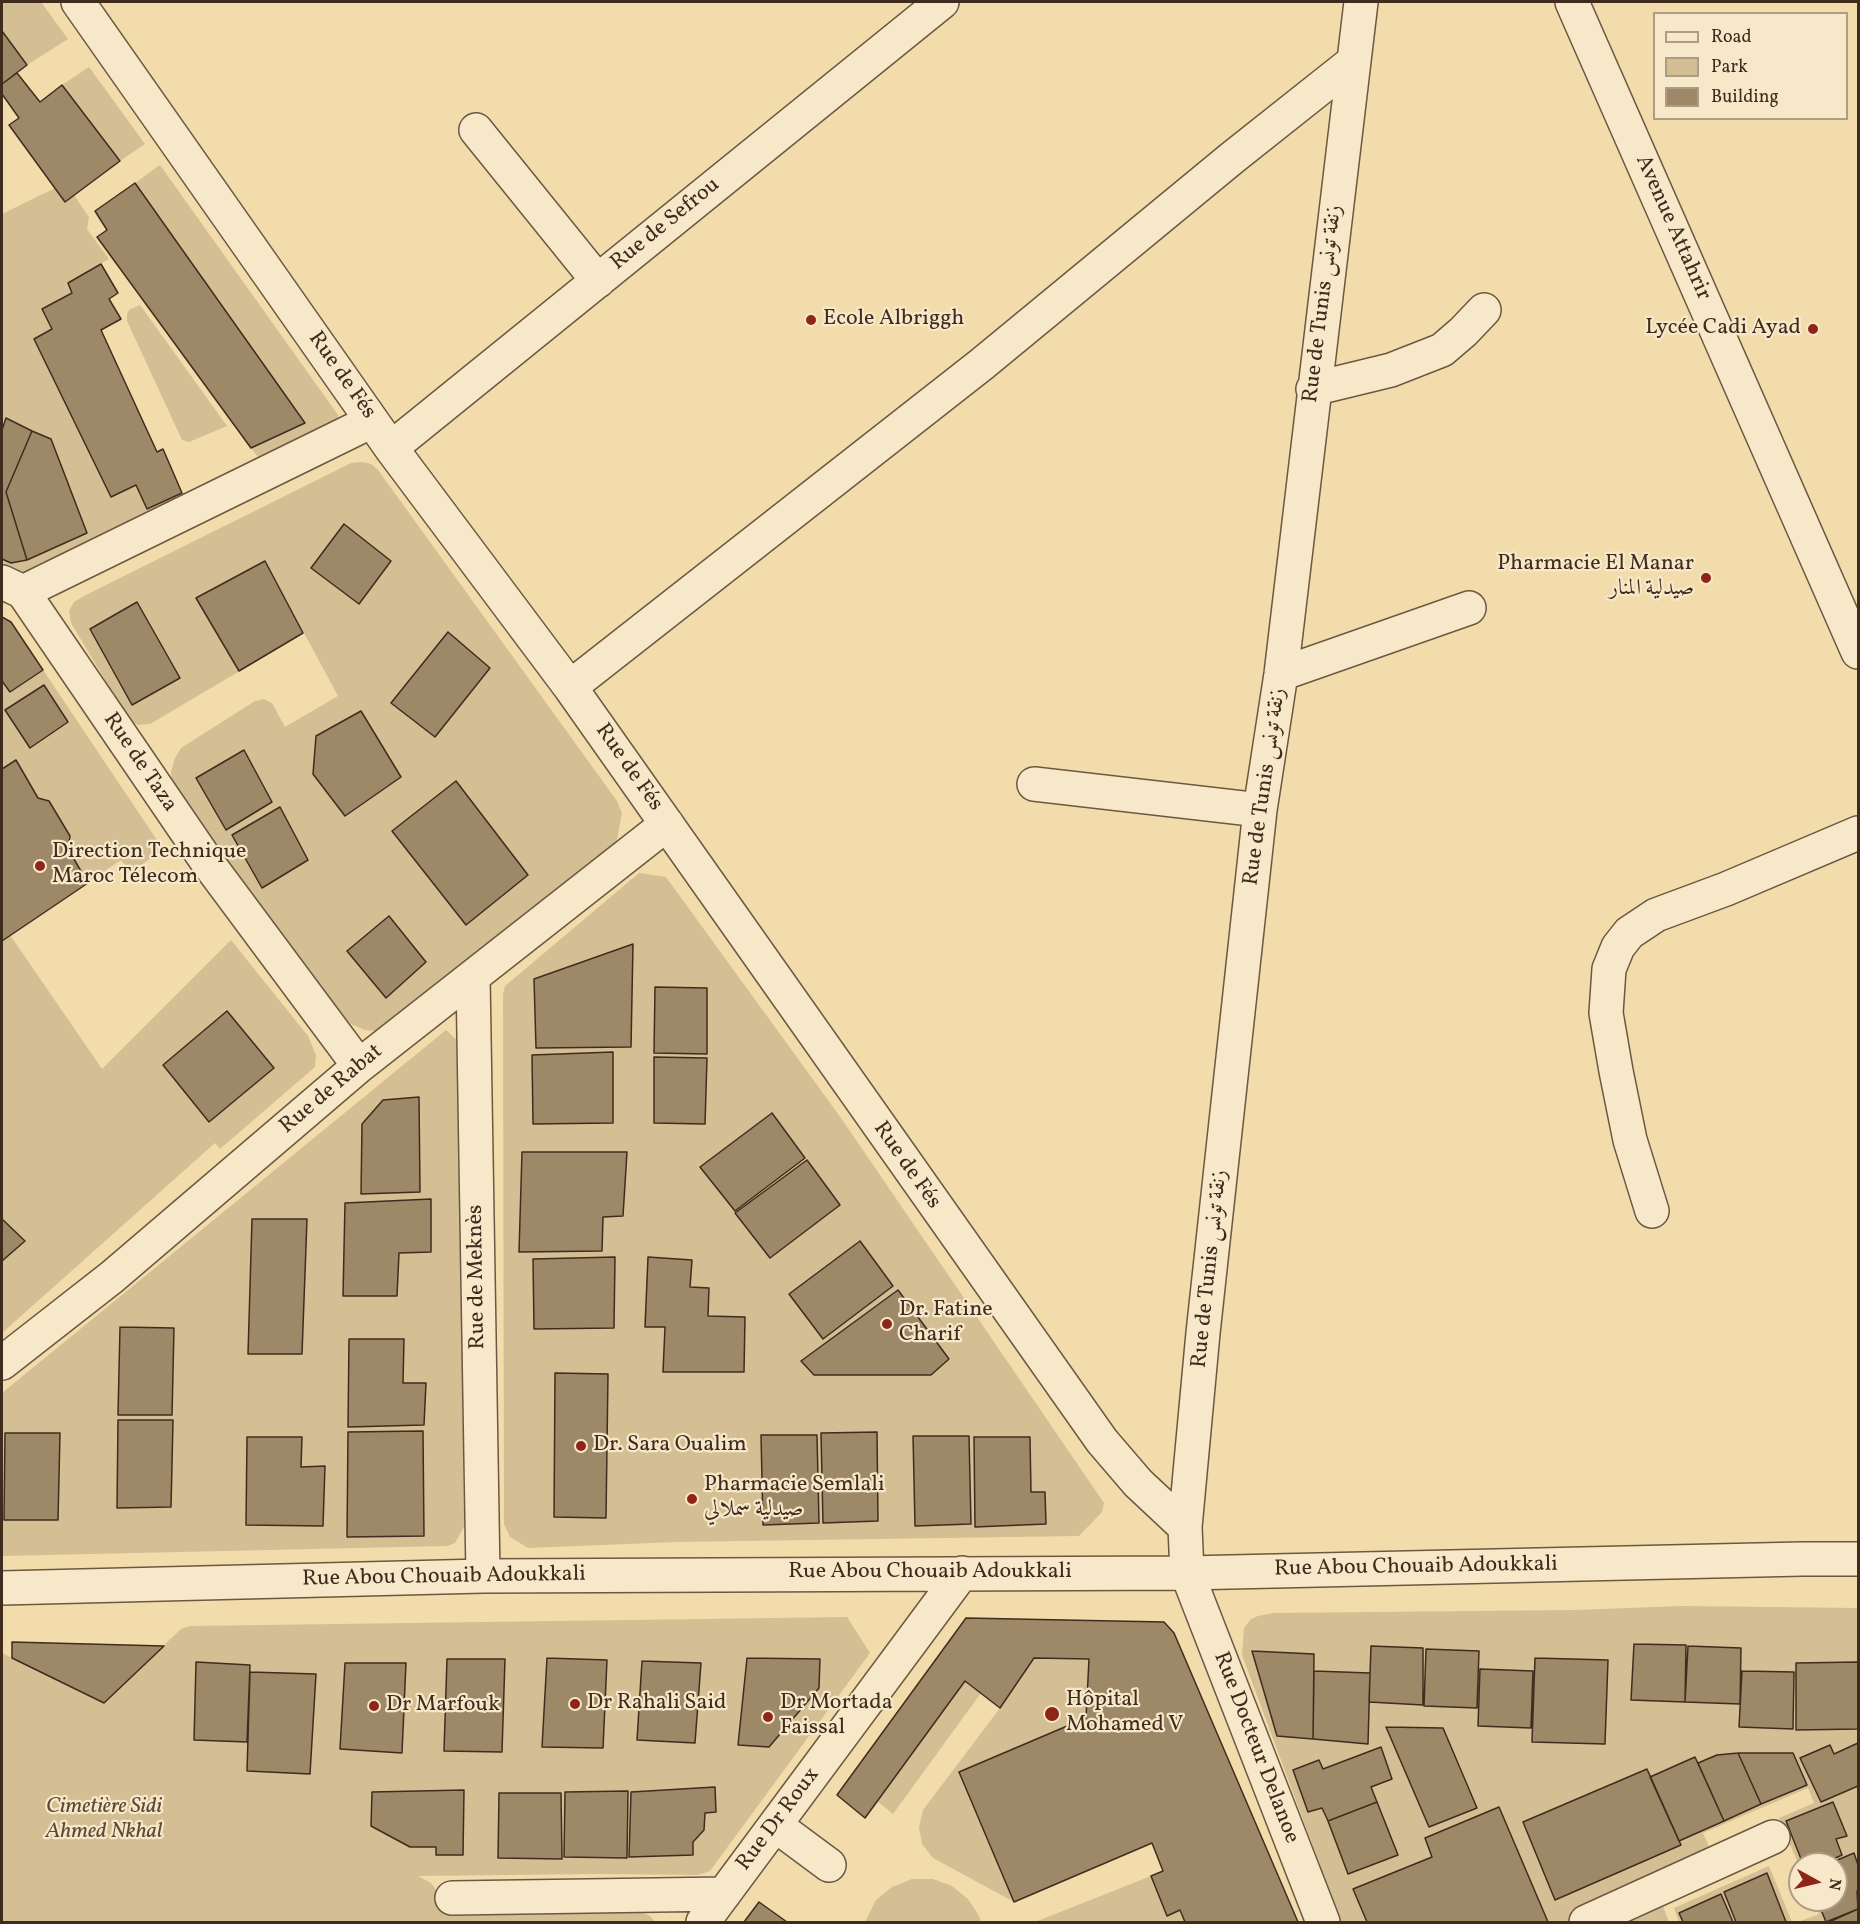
<!DOCTYPE html>
<meta charset="utf-8">
<style>
body{margin:0}
#map{position:relative;width:1860px;height:1924px;overflow:hidden;background:#f2dcac;font-family:Vollkorn,serif}
canvas{display:block}
.frame{position:absolute;inset:0;border:3px solid #402c1e;pointer-events:none}
.legend{position:absolute;left:1653px;top:12px;width:195px;height:108px;box-sizing:border-box;background:#f7e8c9;border:2px solid #ae9d85;margin:0;padding:8px 10px;list-style:none;font-size:18px;color:#402c1e}
.legend li{display:flex;align-items:center;gap:12px;height:30px}
.legend b{width:30px;border:2px solid #ae9d85}
.north{position:absolute;left:1788px;top:1852px;width:60px;height:60px;box-sizing:border-box;background:#f7e8c9;border:2px solid #ae9d85;border-radius:50%;rotate:98deg;font-size:16px;font-weight:700;line-height:24px;text-align:center;color:#402c1e}
.north::after{content:'';display:block;margin:auto;width:21px;height:27px;background:#8f2418;clip-path:polygon(50% 0,100% 100%,50% 72%,0 100%)}
</style>
<div id="map">
<canvas width="1860" height="1924"></canvas>
<div class="frame"></div>
<ul class="legend">
<li><b style="height:8px;background:#f7e8c9"></b>Road</li>
<li><b style="height:16px;background:#d4be94"></b>Park</li>
<li><b style="height:16px;background:#9d8868"></b>Building</li>
</ul>
<div class="north">N</div>
</div>
<script>
const ctx = document.querySelector('canvas').getContext('2d');
ctx.lineJoin = 'round';
function paint(path, color) {
  ctx.fillStyle = color;
  ctx.fill(path, 'evenodd');
}
function toPath(rows) {
  const path = new Path2D();
  for (const r of rows) {
    path.moveTo(r[0], r[1]);
    for (let i = 2; i < r.length; i += 2) path.lineTo(r[i], r[i + 1]);
  }
  return path;
}
function strokePath(path, color, width, dash) {
  ctx.strokeStyle = color;
  ctx.lineWidth = width;
  ctx.lineCap = dash ? 'butt' : 'round';
  ctx.setLineDash(dash || []);
  ctx.stroke(path);
}
function write(font, color, halo, rows, align = 'center') {
  ctx.font = font + ' Vollkorn,Amiri,serif';
  ctx.lineWidth = 4.5;
  ctx.setLineDash([]);
  ctx.textBaseline = 'middle';
  ctx.strokeStyle = halo;
  ctx.fillStyle = color;
  for (const [text, x, y, turn = 0] of rows) {
    ctx.save();
    ctx.translate(x, y);
    ctx.rotate((+turn || 0) * Math.PI / 180);
    ctx.textAlign = isNaN(turn) ? turn : align;
    if (halo) ctx.strokeText(text, 0, 0);
    ctx.fillText(text, 0, 0);
    ctx.restore();
  }
}
paint(toPath([
 [2,2,41,2,68,39,27,65,2,31],
 [89,67,145,144,120,161,62,85],
 [160,165,338,415,339,424,263,463,251,448,305,423,135,183],
 [55,188,65,202,74,195,89,217,87,229,109,259,68,283,72,293,42,309,52,329,34,339,136,485,147,509,182,493,185,499,25,575,2,566,2,214],
 [140,305,227,426,189,442,182,440,127,321,127,314,129,310],
 [362,462,371,464,378,470,617,801,622,813,616,845,387,1025,376,1031,365,1030,351,1024,330,1003,172,786,171,772,175,758,181,748,255,701,264,699,272,703,285,727,338,696,304,633,150,724,138,725,129,720,71,623,69,611,74,602,86,595,351,463],
 [43,670,163,849,131,873,121,860,10,935,102,1069,231,940,308,1036,316,1055,315,1067,220,1149,215,1143,2,1333,2,769,3,768,2,765,2,681,10,692],
 [639,873,666,877,841,1118,1104,1503,1102,1512,1079,1536,676,1542,528,1548,510,1537,504,1524,503,994,505,986],
 [446,1030,459,1042,464,1527,455,1543,447,1546,2,1556,2,1393],
 [1683,1606,1858,1608,1858,1922,1798,1922,1819,1914,1813,1900,1836,1900,1836,1864,1800,1864,1800,1868,1779,1818,1814,1803,1808,1788,1703,1833,1713,1855,1564,1922,1341,1922,1242,1655,1244,1628,1251,1619,1258,1616,1273,1613,1574,1610],
 [847,1617,870,1653,710,1871,698,1875,601,1874,418,1876,431,1883,455,1916,623,1911,641,1912,650,1916,655,1922,2,1922,2,1653,103,1703,181,1629,190,1626],
 [1034,1658,1089,1659,1086,1718,959,1773,1014,1902,933,1858,922,1844,919,1827,923,1810,1000,1708],
 [965,1681,981,1693,893,1814,877,1801],
 [1769,1866,1792,1922,1679,1922,1674,1908],
 [1151,1876,1167,1916,1180,1910,1185,1922,1035,1922],
 [912,1879,933,1879,952,1886,968,1899,979,1916,981,1922,865,1922,876,1900,892,1887],
 [1661,1901,1669,1922,1611,1922]
]), '#d4be94');
const building = toPath([
 [2,31,27,65,2,84,2,31],
 [17,73,40,102,62,85,120,161,65,202,9,125,19,118,2,94,2,84,17,73],
 [135,183,305,423,251,448,97,237,107,230,95,211,135,183],
 [101,264,118,293,109,299,121,319,101,330,157,452,163,449,182,493,147,509,136,485,111,497,34,339,52,329,42,309,72,293,68,283,101,264],
 [6,418,32,431,6,492,27,560,11,563,2,559,2,430,6,418],
 [32,431,51,439,87,533,27,560,6,492,32,431],
 [344,524,391,561,359,604,311,568,344,524],
 [265,561,303,633,239,671,196,598,265,561],
 [137,602,180,678,132,705,90,629,137,602],
 [2,617,11,622,43,670,10,692,2,681,2,617],
 [448,632,490,668,435,737,391,703,448,632],
 [44,685,68,722,30,748,5,710,44,685],
 [361,711,401,777,345,816,313,774,316,736,361,711],
 [244,750,272,802,226,830,196,778,244,750],
 [16,760,38,798,49,801,70,836,68,849,88,883,2,941,2,769,16,760],
 [456,781,528,875,466,925,392,831,456,781],
 [280,807,308,860,262,888,232,835,280,807],
 [389,916,426,962,386,998,347,951,389,916],
 [633,944,631,1047,536,1048,534,979,633,944],
 [655,987,707,988,707,1054,654,1053,655,987],
 [227,1011,274,1068,209,1122,163,1065,227,1011],
 [613,1052,613,1123,533,1124,532,1055,613,1052],
 [654,1057,707,1058,705,1124,654,1123,654,1057],
 [419,1097,420,1192,361,1194,362,1124,383,1100,419,1097],
 [772,1113,805,1158,735,1211,700,1167,772,1113],
 [522,1152,627,1152,623,1216,603,1217,602,1251,519,1252,522,1152],
 [807,1160,840,1205,770,1258,735,1213,807,1160],
 [431,1199,431,1252,399,1253,397,1296,343,1296,345,1203,431,1199],
 [2,1219,25,1241,2,1261,2,1219],
 [252,1219,307,1219,302,1354,248,1354,252,1219],
 [860,1241,893,1286,823,1339,789,1294,860,1241],
 [615,1257,614,1328,534,1329,533,1259,615,1257],
 [648,1257,692,1260,690,1287,709,1288,708,1316,745,1317,744,1372,663,1372,665,1327,645,1327,648,1257],
 [898,1290,949,1359,931,1375,814,1375,801,1361,898,1290],
 [120,1327,174,1328,172,1415,118,1415,120,1327],
 [349,1339,404,1339,403,1383,426,1383,424,1425,348,1427,349,1339],
 [555,1373,608,1374,606,1518,554,1517,555,1373],
 [118,1420,173,1420,171,1507,117,1508,118,1420],
 [423,1431,424,1536,347,1537,348,1432,423,1431],
 [877,1432,878,1521,823,1523,821,1433,877,1432],
 [5,1433,60,1433,58,1520,4,1520,5,1433],
 [761,1435,817,1435,819,1523,763,1525,761,1435],
 [913,1436,969,1436,971,1524,915,1526,913,1436],
 [247,1437,302,1437,301,1467,325,1466,323,1526,246,1525,247,1437],
 [974,1437,1030,1437,1031,1492,1045,1492,1046,1524,975,1527,974,1437],
 [966,1618,1164,1622,1174,1633,1298,1922,1185,1922,1180,1910,1167,1916,1151,1876,1163,1871,1152,1843,1014,1902,959,1772,1086,1718,1089,1659,1034,1658,1000,1708,965,1681,865,1818,837,1795,966,1618],
 [12,1642,164,1646,104,1703,12,1658,12,1642],
 [1634,1644,1686,1645,1685,1702,1631,1700,1634,1644],
 [1371,1646,1423,1648,1423,1705,1369,1702,1371,1646],
 [1688,1646,1741,1648,1740,1704,1685,1702,1688,1646],
 [1426,1649,1479,1651,1477,1708,1424,1706,1426,1649],
 [1252,1651,1314,1654,1313,1739,1277,1736,1252,1651],
 [547,1658,607,1660,603,1748,542,1747,547,1658],
 [747,1658,820,1659,819,1688,769,1747,738,1745,747,1658],
 [1535,1658,1608,1660,1605,1744,1532,1742,1535,1658],
 [447,1659,505,1659,502,1752,444,1751,447,1659],
 [642,1661,701,1663,695,1743,637,1740,642,1661],
 [196,1662,250,1665,247,1742,194,1740,196,1662],
 [1858,1662,1858,1729,1796,1730,1796,1663,1858,1662],
 [345,1663,406,1663,402,1753,340,1749,345,1663],
 [1480,1669,1533,1671,1531,1728,1478,1726,1480,1669],
 [1314,1671,1370,1673,1368,1744,1313,1739,1314,1671],
 [1742,1671,1794,1672,1793,1729,1739,1727,1742,1671],
 [250,1672,316,1674,310,1774,247,1771,250,1672],
 [1386,1727,1443,1728,1477,1808,1429,1827,1386,1727],
 [1858,1743,1858,1786,1821,1802,1800,1758,1830,1745,1834,1754,1858,1743],
 [1381,1747,1392,1779,1371,1787,1377,1802,1328,1821,1322,1808,1308,1812,1293,1770,1319,1760,1323,1769,1381,1747],
 [1738,1753,1761,1804,1724,1821,1698,1763,1717,1755,1738,1753],
 [1738,1753,1793,1753,1807,1785,1761,1804,1738,1753],
 [1695,1757,1724,1821,1679,1841,1650,1777,1695,1757],
 [1647,1769,1681,1845,1555,1900,1523,1822,1647,1769],
 [715,1787,716,1812,705,1813,704,1830,693,1842,693,1855,629,1857,631,1792,715,1787],
 [464,1790,463,1855,436,1855,436,1847,410,1847,371,1826,372,1792,464,1790],
 [628,1791,627,1858,564,1857,565,1792,628,1791],
 [499,1793,561,1793,562,1859,498,1858,499,1793],
 [1377,1802,1398,1855,1348,1874,1328,1821,1377,1802],
 [1833,1802,1847,1836,1836,1839,1842,1855,1823,1864,1803,1864,1786,1821,1833,1802],
 [1499,1807,1548,1922,1367,1922,1353,1889,1432,1857,1425,1838,1499,1807],
 [1854,1853,1858,1865,1858,1891,1857,1891,1858,1909,1826,1922,1817,1900,1836,1900,1836,1864,1828,1864,1854,1853],
 [1767,1873,1786,1922,1736,1922,1724,1892,1767,1873],
 [1721,1894,1733,1922,1683,1922,1679,1913,1721,1894],
 [759,1902,787,1922,788,1922,744,1922,759,1902],
 [1858,1909,1858,1922,1829,1922,1858,1909]
]);
paint(building, '#9d8868');
strokePath(building, '#402c1e', 1.5);
const minor = toPath([
 [78,2,391,448,570,687,1102,1441,1138,1483,1185,1527],
 [1572,2,1858,652],
 [476,130,598,281],
 [1313,389,1391,370,1442,350,1463,332,1484,310],
 [391,448,942,2],
 [2,582,23,592,208,863,359,1066],
 [23,592,372,421],
 [1281,674,1469,608],
 [570,687,982,364,1232,158,1353,62],
 [1034,784,1260,810],
 [473,977,483,1576],
 [1652,1211,1630,1140,1616,1071,1606,1013,1609,969,1618,947,1629,933,1656,915,1726,889,1858,833],
 [2,1363,112,1277,359,1066,667,824],
 [2,1588,483,1576,1187,1573,1802,1559,1858,1559],
 [775,1825,829,1865],
 [452,1898,724,1894],
 [703,1922,962,1573],
 [1323,1922,1187,1573,1185,1527,1203,1333,1260,810,1281,674,1361,2],
 [1586,1922,1773,1837]
]);
strokePath(minor, '#6c5842', 36);
strokePath(minor, '#f7e8c9', 33);
for (const [x, y, r, color] of [
 [811,320,6,"#8f2418"],
 [1813,329,6,"#8f2418"],
 [1706,578,6,"#8f2418"],
 [40,866,6,"#8f2418"],
 [887,1324,6,"#8f2418"],
 [581,1446,6,"#8f2418"],
 [692,1499,6,"#8f2418"],
 [575,1704,6,"#8f2418"],
 [374,1706,6,"#8f2418"],
 [1052,1714,8,"#8f2418"],
 [768,1717,6,"#8f2418"]
]) {
  const dot = new Path2D();
  dot.arc(x, y, r, 0, 2 * Math.PI);
  ctx.fillStyle = color;
  ctx.fill(dot);
  strokePath(dot, '#f7e8c9', 2);
}
write('22px', '#402c1e', '#f7e8c9', [
 ["Rue de Sefrou",666,225,-39],
 ["Avenue Attahrir",1672,228,66],
 ["Rue de Tunis زنقة تونس",1324,304,-83],
 ["Rue de Fés",341,376,55],
 ["Rue de Taza",139,763,56],
 ["Rue de Fés",628,768,55],
 ["Rue de Tunis زنقة تونس",1266,787,-82],
 ["Rue de Rabat",332,1090,-40],
 ["Rue de Fés",906,1166,55],
 ["Rue de Tunis زنقة تونس",1211,1269,-84],
 ["Rue de Meknès",478,1277,-91],
 ["Rue Abou Chouaib Adoukkali",1416,1568,-1],
 ["Rue Abou Chouaib Adoukkali",930,1573],
 ["Rue Abou Chouaib Adoukkali",444,1578,-1],
 ["Rue Docteur Delanoe",1255,1748,69],
 ["Rue Dr Roux",779,1820,-53]
]);
write('22px', '#402c1e', '#f7e8c9', [
 ["Ecole Albriggh",823,320],
 ["Lycée Cadi Ayad",1801,329,"right"],
 ["Pharmacie El Manar",1694,565,"right"],
 ["صيدلية المنار",1694,590,"right"],
 ["Direction Technique",52,853],
 ["Maroc Télecom",52,878],
 ["Dr. Fatine",899,1311],
 ["Charif",899,1336],
 ["Dr. Sara Oualim",593,1446],
 ["Pharmacie Semlali",704,1486],
 ["صيدلية سملالي",704,1511],
 ["Hôpital",1066,1701],
 ["Mohamed V",1066,1726],
 ["Dr Rahali Said",587,1704],
 ["Dr Mortada",780,1704],
 ["Faissal",780,1729],
 ["Dr Marfouk",386,1706]
], 'left');
write('italic 22px', '#5e4936', '#f7e8c9', [
 ["Cimetière Sidi",104,1808],
 ["Ahmed Nkhal",104,1833]
]);
</script>
